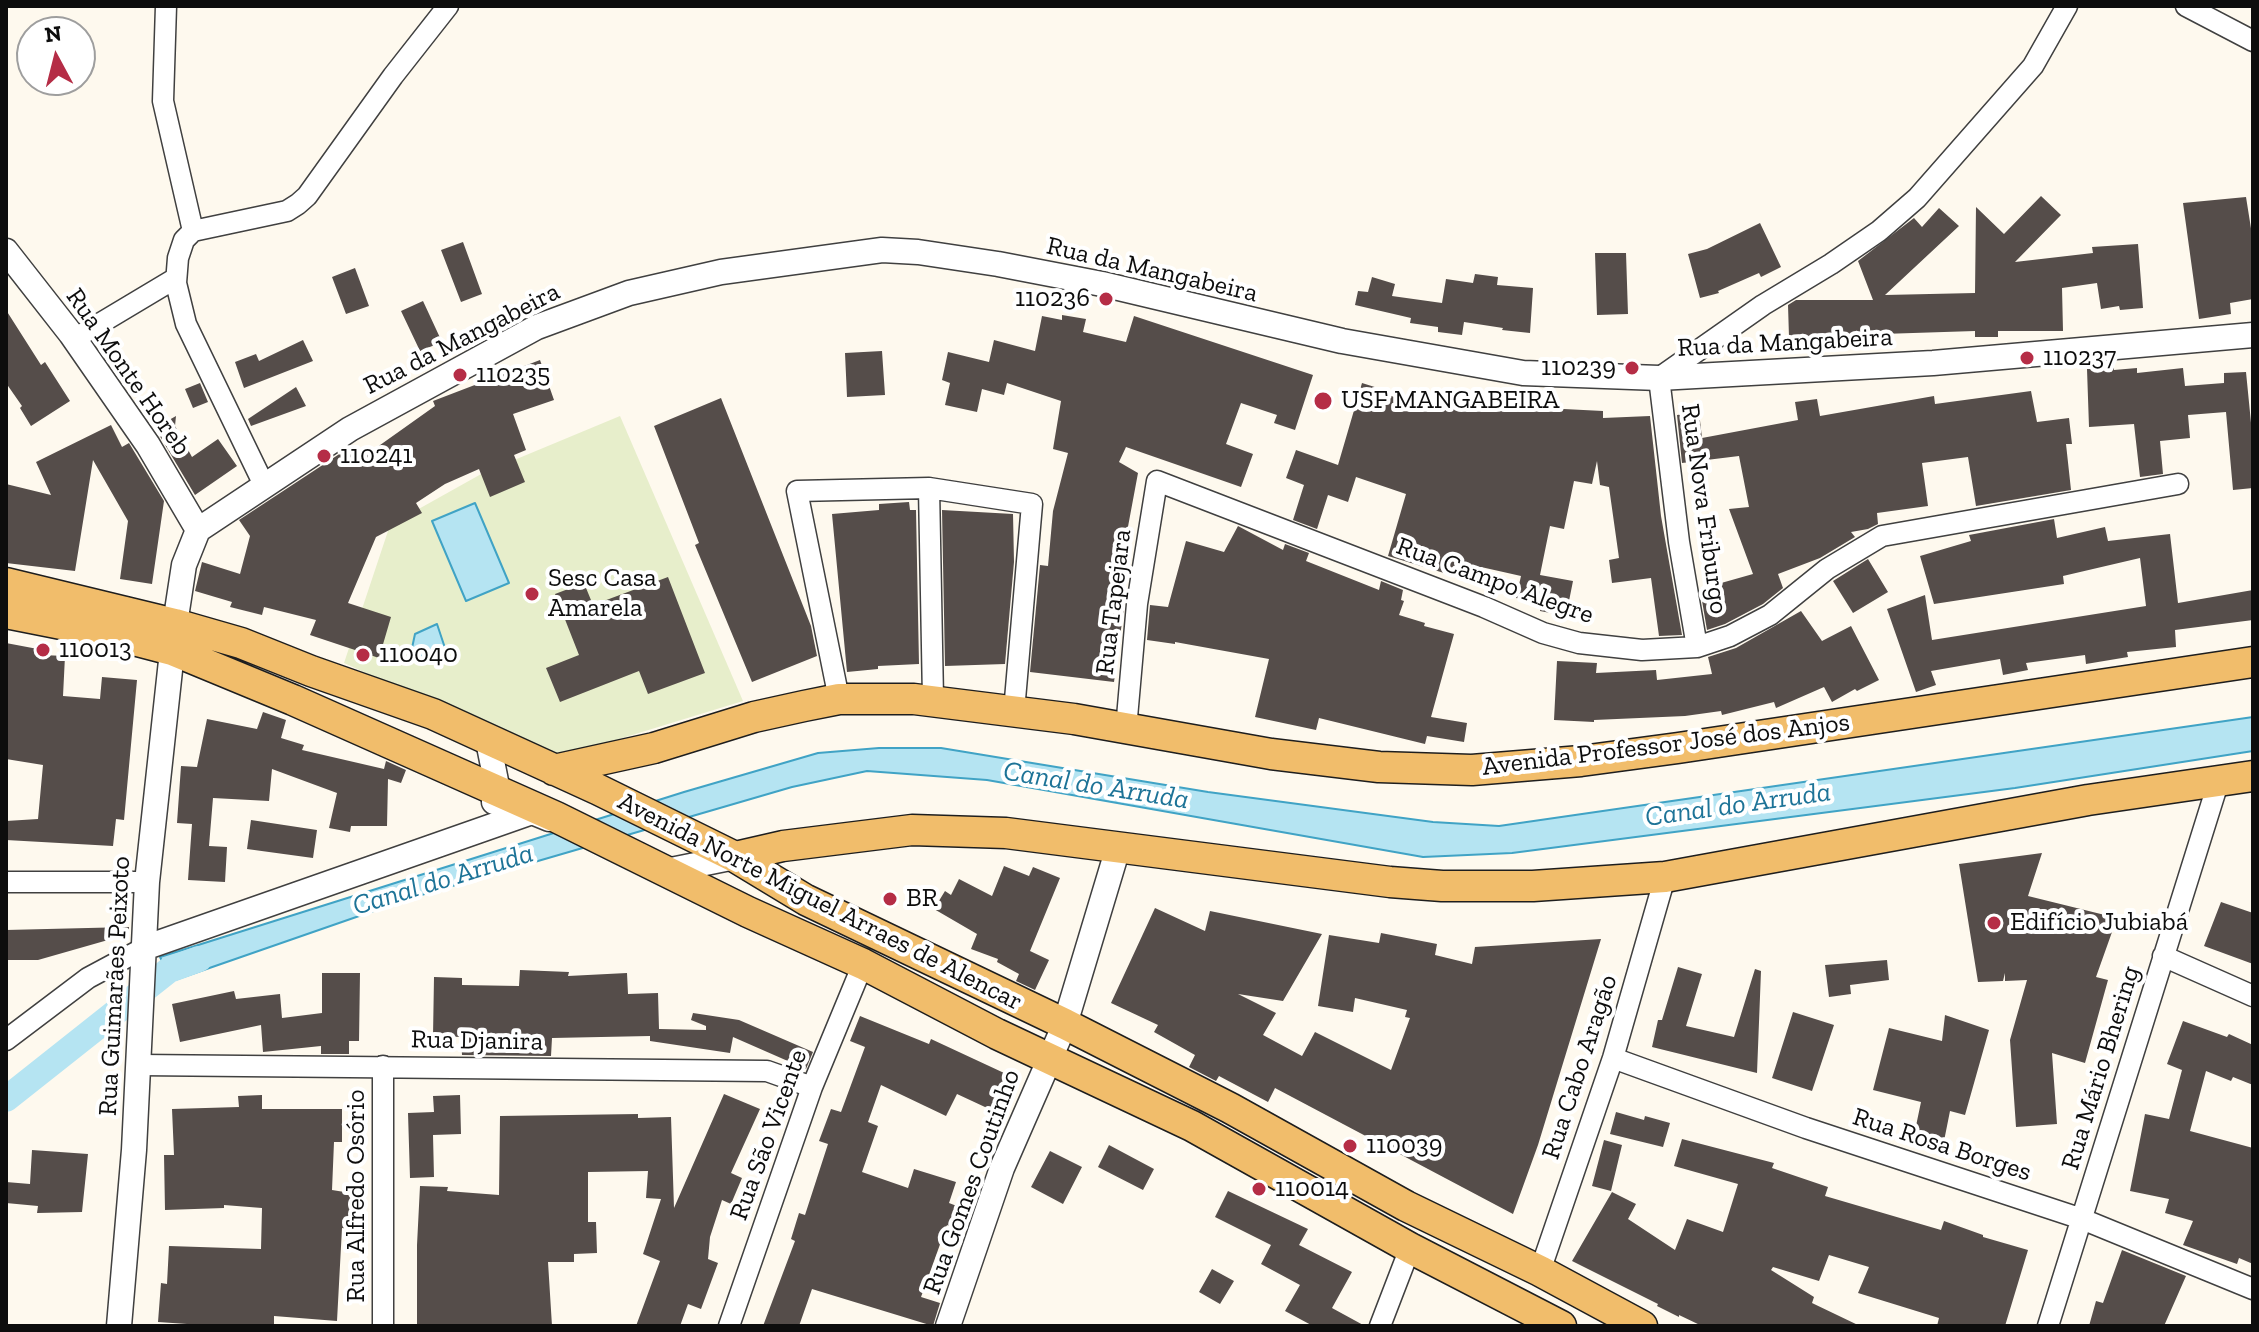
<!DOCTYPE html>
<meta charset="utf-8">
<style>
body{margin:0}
#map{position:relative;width:2259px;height:1332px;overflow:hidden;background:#fef9ee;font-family:"Zilla Slab",serif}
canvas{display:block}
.frame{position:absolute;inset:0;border:8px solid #0d0d0d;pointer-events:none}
.north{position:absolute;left:16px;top:16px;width:80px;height:80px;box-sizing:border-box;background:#fff;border:2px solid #9e9e9e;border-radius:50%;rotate:353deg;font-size:22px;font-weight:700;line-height:32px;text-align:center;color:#0d0d0d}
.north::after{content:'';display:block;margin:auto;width:28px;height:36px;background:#b52d46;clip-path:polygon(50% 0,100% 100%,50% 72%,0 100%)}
</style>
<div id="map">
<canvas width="2259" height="1332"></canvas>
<div class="frame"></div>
<div class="north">N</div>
</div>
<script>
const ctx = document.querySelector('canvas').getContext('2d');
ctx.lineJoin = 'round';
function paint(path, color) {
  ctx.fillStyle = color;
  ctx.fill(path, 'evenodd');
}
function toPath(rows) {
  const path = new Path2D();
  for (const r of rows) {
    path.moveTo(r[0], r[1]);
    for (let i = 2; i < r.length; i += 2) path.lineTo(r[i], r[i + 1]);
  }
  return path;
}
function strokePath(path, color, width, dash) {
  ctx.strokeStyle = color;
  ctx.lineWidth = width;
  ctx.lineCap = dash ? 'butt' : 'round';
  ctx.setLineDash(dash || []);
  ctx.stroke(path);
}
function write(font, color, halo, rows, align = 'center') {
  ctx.font = font + ' "Zilla Slab",serif';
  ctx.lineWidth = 8;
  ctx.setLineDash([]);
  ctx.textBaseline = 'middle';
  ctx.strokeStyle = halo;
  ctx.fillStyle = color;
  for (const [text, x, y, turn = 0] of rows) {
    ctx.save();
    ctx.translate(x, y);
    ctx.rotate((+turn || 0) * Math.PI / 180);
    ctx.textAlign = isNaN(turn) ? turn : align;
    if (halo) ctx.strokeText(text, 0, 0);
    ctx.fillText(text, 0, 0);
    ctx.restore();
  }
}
paint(toPath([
 [620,416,743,701,554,759,344,663,390,525,483,473]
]), '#e7eecb');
const water = toPath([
 [475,503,509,583,466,601,432,521,475,503],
 [437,624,446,651,428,662,412,648,415,634,437,624],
 [2253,717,2253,751,2015,788,1512,853,1423,857,987,780,867,771,792,787,411,898,172,981,160,957,684,792,818,753,879,748,941,748,1208,792,1433,822,1499,826,2253,717]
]);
paint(water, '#b5e4f2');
strokePath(water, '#40a3c5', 2);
strokePath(toPath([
 [6,1099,169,970,199,959]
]), '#b5e4f2', 26);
paint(toPath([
 [2041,196,2061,215,2015,262,2093,253,2092,247,2138,244,2143,308,2120,310,2119,306,2101,309,2097,283,2062,288,2063,331,1998,331,1998,337,1975,337,1975,331,1789,337,1788,305,1796,300,1873,300,1858,261,1914,218,1922,227,1939,208,1959,226,1885,295,1975,293,1976,207,2004,234],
 [2246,197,2253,241,2253,299,2230,303,2231,314,2199,319,2183,203],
 [1760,223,1781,267,1761,277,1759,273,1718,291,1719,293,1700,298,1688,254,1707,249],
 [463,242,482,294,461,302,441,250],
 [1595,253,1626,253,1628,314,1597,315],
 [355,268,369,306,346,314,332,277],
 [1475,274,1498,277,1497,285,1533,288,1530,333,1502,330,1503,328,1464,322,1462,335,1438,332,1438,327,1410,323,1411,318,1355,305,1358,291,1368,292,1372,277,1395,284,1392,296,1442,303,1446,279,1473,283],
 [423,301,442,342,420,351,401,311],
 [6,310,41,365,45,362,70,401,31,426,20,408,22,406,6,383],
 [1062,315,1086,319,1083,332,1126,342,1134,316,1313,375,1295,430,1274,423,1277,415,1241,403,1226,444,1253,454,1241,487,1126,447,1119,462,1138,473,1116,591,1126,592,1114,682,1030,672,1040,565,1048,566,1053,511,1068,453,1053,449,1061,401,1007,383,1004,395,982,389,977,412,945,405,950,383,942,380,948,352,989,362,994,340,1035,351,1042,316,1062,320],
 [303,340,313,361,244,388,235,362,256,354,259,361],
 [882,351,885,395,847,397,845,353],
 [540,360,554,400,513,414,526,450,514,455,525,482,490,497,479,469,445,484,416,503,422,513,376,537,348,603,391,617,379,658,310,635,316,620,264,607,262,615,230,607,232,602,195,591,202,562,240,574,250,536,239,520,350,447,359,460,435,406,433,401],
 [2114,367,2114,370,2137,368,2137,373,2183,368,2185,386,2224,383,2224,373,2246,372,2253,443,2253,488,2233,490,2226,412,2188,415,2190,438,2160,441,2163,474,2140,477,2134,424,2089,427,2087,369],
 [200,383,208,402,193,408,185,389],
 [1362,383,1381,389,1380,393,1421,404,1472,411,1498,411,1498,404,1524,406,1524,402,1544,403,1544,408,1603,411,1603,418,1650,416,1661,516,1682,635,1659,636,1651,578,1612,583,1609,560,1619,558,1609,487,1600,485,1597,461,1592,484,1574,481,1564,529,1550,526,1540,575,1573,581,1566,616,1540,611,1541,603,1516,598,1521,576,1481,567,1477,583,1388,556,1406,494,1356,477,1348,502,1328,495,1317,529,1293,520,1304,485,1286,478,1296,450,1338,465],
 [296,387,306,406,251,426,248,419],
 [2031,391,2037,422,2069,418,2072,444,2066,444,2071,490,1976,506,1968,457,1922,463,1928,506,1877,513,1878,524,1868,529,1851,532,1855,537,1820,558,1778,574,1783,588,1763,604,1725,624,1707,630,1700,589,1753,574,1729,509,1749,507,1739,456,1682,463,1677,415,1699,412,1702,438,1798,420,1795,402,1817,399,1820,416,1934,396,1935,404],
 [721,398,811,626,817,656,752,682,695,545,699,543,654,426],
 [176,416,175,426,192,457,218,439,237,466,195,495,155,428],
 [111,425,122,447,129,443,164,501,152,584,120,579,128,521,93,460,75,571,6,563,6,484,51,495,36,462],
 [909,502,910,510,916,510,919,664,878,666,878,669,847,672,832,514,879,510,879,504],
 [942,510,1013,514,1014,562,1005,664,945,666],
 [2054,519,2057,538,2105,527,2108,541,2170,534,2178,603,2253,590,2253,620,2175,630,2176,647,2127,652,2128,657,2086,664,2085,655,2026,663,2028,670,2003,675,2000,659,1931,671,1936,685,1916,692,1887,609,1925,595,1932,640,2146,606,2140,558,2063,576,2064,584,1934,604,1920,556,1971,541,1969,535],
 [1238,526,1283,550,1285,544,1309,553,1306,561,1379,590,1381,581,1403,590,1401,600,1404,601,1399,615,1425,623,1424,626,1454,634,1431,717,1467,723,1464,742,1427,736,1425,744,1319,718,1316,730,1255,717,1269,659,1175,642,1175,644,1147,640,1150,605,1168,607,1186,541,1224,552],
 [1868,559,1888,592,1853,613,1833,581],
 [668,577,705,673,648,694,639,671,560,702,546,668,579,655,555,594,584,583,593,605],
 [1801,611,1822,641,1851,626,1879,680,1857,691,1855,689,1832,702,1824,687,1776,708,1774,702,1722,715,1721,711,1685,716,1594,720,1594,722,1554,720,1557,661,1597,663,1596,673,1656,670,1657,680,1712,674,1708,657,1736,648],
 [6,643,43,650,42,655,65,656,63,696,100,699,102,677,137,680,124,820,116,819,113,846,6,840,6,821,38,819,43,765,6,759],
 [263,712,286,720,281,738,304,745,302,750,384,769,386,761,406,770,401,783,388,779,387,826,351,826,350,832,329,828,337,793,272,769,269,801,213,798,209,846,227,847,225,882,188,880,192,824,177,823,181,766,197,767,207,719,257,729],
 [251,820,317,830,313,858,247,849],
 [2042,853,2028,896,2117,918,2096,977,2108,980,2085,1063,2052,1053,2057,1124,2016,1127,2010,1040,2027,980,2005,981,2005,973,2003,981,1978,982,1959,864],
 [1004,866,1029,876,1033,867,1060,878,1030,951,1049,960,1035,990,1016,981,1019,974,997,962,998,959,971,949,977,934,934,909,945,891,951,895,959,879,992,896],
 [2221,902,2253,913,2253,964,2204,946],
 [1155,908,1205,931,1210,911,1322,934,1283,1001,1238,994,1276,1013,1263,1035,1302,1056,1315,1032,1391,1070,1410,1018,1405,1017,1407,1010,1355,998,1353,1012,1318,1006,1329,935,1379,943,1381,933,1437,944,1435,955,1472,964,1475,947,1601,939,1538,1145,1513,1214,1275,1088,1268,1102,1219,1076,1216,1081,1189,1067,1195,1055,1154,1032,1158,1025,1111,1003],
 [129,927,129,934,38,960,6,960,6,930],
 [1887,960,1889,980,1850,985,1851,994,1829,997,1825,965],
 [1678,967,1702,974,1686,1026,1734,1037,1755,969,1761,971,1757,1073,1652,1047,1658,1020,1662,1020],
 [520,970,569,972,568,976,627,973,628,994,658,993,659,1029,706,1030,706,1026,691,1020,693,1013,739,1020,813,1052,806,1069,733,1037,730,1053,650,1041,650,1036,552,1038,551,1056,462,1055,461,1037,433,1036,434,977,462,978,462,985,519,986],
 [322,973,360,973,359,1041,349,1041,349,1054,321,1054,321,1046,263,1052,261,1025,180,1042,172,1004,234,991,236,999,280,994,282,1018,322,1013],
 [1793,1012,1834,1025,1812,1091,1772,1078],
 [1945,1015,1989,1030,1965,1115,1950,1111,1942,1151,1912,1145,1921,1102,1873,1090,1889,1028,1942,1041],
 [860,1016,929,1044,931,1039,1017,1079,1000,1114,957,1094,946,1116,881,1085,868,1122,878,1126,862,1172,908,1188,914,1169,956,1182,949,1203,962,1208,953,1228,947,1225,921,1297,940,1303,933,1326,812,1289,799,1326,763,1326,795,1241,791,1239,799,1213,805,1215,828,1144,819,1141,831,1109,841,1112,865,1047,850,1041],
 [2183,1021,2227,1037,2229,1034,2253,1045,2253,1085,2233,1077,2231,1081,2206,1071,2190,1131,2253,1148,2253,1264,2239,1258,2237,1264,2183,1245,2193,1221,2165,1213,2169,1199,2130,1191,2145,1114,2169,1119,2182,1070,2167,1064],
 [724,1094,760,1109,731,1173,742,1178,731,1204,722,1200,710,1237,708,1259,718,1263,701,1309,688,1304,680,1326,636,1326,660,1261,643,1254,661,1199,646,1198,648,1171,588,1172,588,1222,596,1222,597,1253,574,1254,574,1262,548,1262,552,1326,417,1326,417,1245,420,1186,448,1187,447,1191,499,1195,500,1116,638,1114,638,1118,671,1117,674,1208],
 [262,1095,262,1109,342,1109,342,1142,334,1142,332,1190,363,1195,359,1230,342,1228,337,1321,274,1316,274,1326,216,1326,158,1322,161,1283,167,1284,169,1246,261,1249,262,1208,224,1205,224,1208,165,1210,164,1155,174,1155,172,1109,239,1107,238,1096],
 [460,1095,461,1134,433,1135,434,1177,410,1178,408,1113,434,1112,433,1096],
 [1616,1112,1644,1120,1645,1116,1670,1123,1663,1147,1610,1134],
 [1682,1139,1774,1163,1772,1168,1828,1187,1825,1196,1941,1230,1944,1221,1983,1235,1983,1237,2028,1250,2005,1326,1937,1326,1939,1318,1858,1293,1869,1267,1829,1255,1819,1281,1773,1267,1771,1270,1814,1297,1812,1303,1860,1326,1702,1326,1679,1315,1679,1317,1657,1306,1658,1304,1572,1261,1612,1192,1636,1204,1628,1219,1675,1250,1687,1219,1723,1232,1738,1184,1674,1166],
 [1604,1140,1622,1145,1611,1191,1592,1186],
 [1109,1145,1154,1169,1143,1190,1098,1167],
 [32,1150,88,1154,82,1212,37,1213,38,1206,6,1203,6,1182,30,1184],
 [1050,1151,1082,1167,1063,1204,1031,1187],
 [1228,1191,1308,1229,1299,1245,1352,1272,1332,1308,1365,1326,1313,1326,1285,1311,1300,1285,1261,1264,1271,1245,1215,1217],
 [2122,1250,2186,1276,2164,1326,2089,1326,2096,1301,2103,1303],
 [1212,1269,1234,1281,1220,1304,1199,1292]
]), '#554d4a');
const minor = toPath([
 [166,6,163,101,193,231],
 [2186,6,2253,41],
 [193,231,287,211,298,204,307,196,393,76,448,6],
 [193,231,184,240,178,258,176,283,186,324,264,485],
 [74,339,176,278],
 [929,488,933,699],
 [1697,647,1679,542,1659,378,1763,305,1831,264,1879,231,1917,198,2033,66,2067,6],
 [839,699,797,491,929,488,1032,504,1014,711],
 [1126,729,1137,604,1157,481,1484,607,1543,633,1579,643,1642,650,1697,647,1730,636,1770,615,1827,569,1882,536,2178,484],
 [6,882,147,882],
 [2163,956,2253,996],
 [6,1040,88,978,144,948],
 [1613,1058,1806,1128,2082,1219,2253,1289],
 [139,1065,767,1071,812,1087],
 [383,1066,383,1326],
 [1540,1271,1613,1058,1665,877],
 [729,1326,812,1087,863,964],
 [1380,1326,1410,1248],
 [2048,1326,2219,780]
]);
const tertiary = toPath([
 [6,251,71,334,148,445,198,530],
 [488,741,498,791,494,802],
 [656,866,666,871,735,857],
 [144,948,532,812,549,819],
 [119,1326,134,1150,147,882,175,624,184,565,198,530,350,429,537,327,629,293,721,272,882,250,918,252,998,264,1102,284,1342,341,1523,373,1659,378,1933,363,2253,335],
 [948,1326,1002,1168,1065,1024,1118,848]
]);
const primary = toPath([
 [6,583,175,624,241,643,311,671,433,714,597,789,735,857,806,900,1065,1024,1230,1108,1406,1206,1540,1271,1642,1326],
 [6,613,107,633,172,650,293,700,556,817,748,912,863,964,997,1034,1192,1126,1410,1248,1561,1326],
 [554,770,654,748,754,717,804,706,839,699,914,699,1074,719,1271,754,1379,767,1472,770,1581,761,1678,748,2253,662],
 [735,857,783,846,912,830,1006,833,1390,882,1442,886,1533,886,1665,877,2088,800,2253,776]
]);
strokePath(minor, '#404040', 23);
strokePath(tertiary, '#404040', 27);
strokePath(primary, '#1e1e1e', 33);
strokePath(minor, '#fff', 20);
strokePath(tertiary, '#fff', 24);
strokePath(primary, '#f1bd6b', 30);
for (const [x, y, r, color] of [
 [1106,299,8,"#b52d46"],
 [2027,358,8,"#b52d46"],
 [1632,368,8,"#b52d46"],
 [460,375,8,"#b52d46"],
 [1323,401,10,"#b52d46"],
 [324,456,8,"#b52d46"],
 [532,594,8,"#b52d46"],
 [43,650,8,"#b52d46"],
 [363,655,8,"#b52d46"],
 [890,899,8,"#b52d46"],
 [1994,923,8,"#b52d46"],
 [1350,1146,8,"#b52d46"],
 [1259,1189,8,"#b52d46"]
]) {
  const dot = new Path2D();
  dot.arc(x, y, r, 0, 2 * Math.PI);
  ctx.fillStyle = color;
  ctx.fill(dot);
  strokePath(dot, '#fff', 3);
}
write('26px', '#0d0d0d', '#fff', [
 ["Rua da Mangabeira",1152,270,13],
 ["Rua da Mangabeira",462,339,-27],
 ["Rua da Mangabeira",1785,343,-3],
 ["Rua Monte Horeb",128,372,55],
 ["Rua Nova Friburgo",1704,509,82],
 ["Rua Campo Alegre",1495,581,20],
 ["Rua Tapejara",1114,602,-83],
 ["Avenida Professor José dos Anjos",1666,745,-7],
 ["Avenida Norte Miguel Arraes de Alencar",820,902,27],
 ["Rua Guimarães Peixoto",115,986,-87],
 ["Rua Djanira",477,1041,1],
 ["Rua Cabo Aragão",1580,1067,-72],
 ["Rua Mário Bhering",2101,1068,-73],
 ["Rua São Vicente",769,1135,-70],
 ["Rua Rosa Borges",1942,1145,18],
 ["Rua Gomes Coutinho",972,1182,-70],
 ["Rua Alfredo Osório",357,1196,-90]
]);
write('26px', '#0d0d0d', '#fff', [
 ["110236",1090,299,"right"],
 ["110237",2043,358],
 ["110239",1616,368,"right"],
 ["110235",476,375],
 ["USF MANGABEIRA",1341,401],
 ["110241",340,456],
 ["Sesc Casa",548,579],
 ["Amarela",548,609],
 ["110013",59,650],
 ["110040",379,655],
 ["BR",906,899],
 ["Edifício Jubiabá",2010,923],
 ["110039",1366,1146],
 ["110014",1275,1189]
], 'left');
write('italic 28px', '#1d7397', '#fff', [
 ["Canal do Arruda",1096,786,9],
 ["Canal do Arruda",1738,805,-8],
 ["Canal do Arruda",443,880,-17]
]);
</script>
